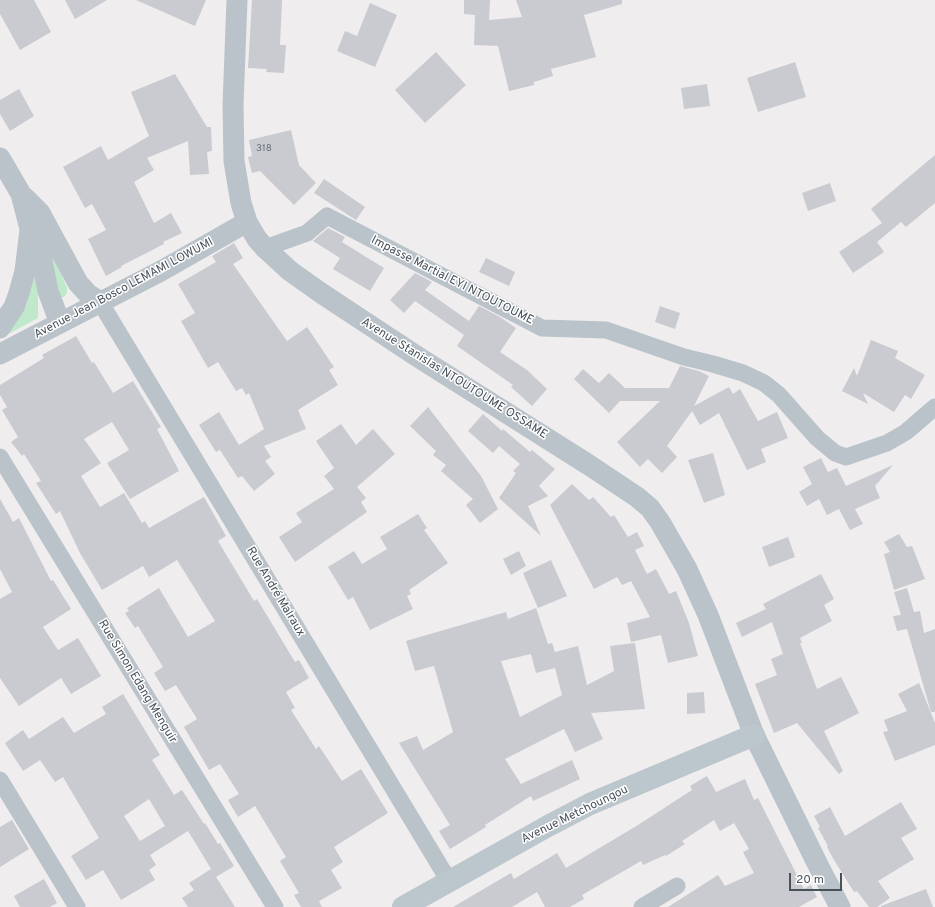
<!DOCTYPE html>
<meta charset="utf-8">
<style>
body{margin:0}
#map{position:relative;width:935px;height:907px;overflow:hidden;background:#f0edee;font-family:Overpass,sans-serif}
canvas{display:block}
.scale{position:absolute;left:789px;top:873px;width:53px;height:18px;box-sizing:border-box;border:2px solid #485259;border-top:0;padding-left:5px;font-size:12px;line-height:14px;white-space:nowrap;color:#485259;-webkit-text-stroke:3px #fff;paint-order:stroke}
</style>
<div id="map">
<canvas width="935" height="907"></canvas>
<div class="scale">20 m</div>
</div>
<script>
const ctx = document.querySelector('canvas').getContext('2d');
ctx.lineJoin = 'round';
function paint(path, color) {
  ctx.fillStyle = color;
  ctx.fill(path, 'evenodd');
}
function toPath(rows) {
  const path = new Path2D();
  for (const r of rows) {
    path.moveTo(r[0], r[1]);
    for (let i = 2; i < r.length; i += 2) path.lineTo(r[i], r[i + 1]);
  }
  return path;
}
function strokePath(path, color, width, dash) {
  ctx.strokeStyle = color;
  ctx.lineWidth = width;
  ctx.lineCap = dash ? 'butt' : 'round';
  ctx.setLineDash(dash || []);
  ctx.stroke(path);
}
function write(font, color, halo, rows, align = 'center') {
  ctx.font = font + ' Overpass,sans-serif';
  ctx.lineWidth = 3;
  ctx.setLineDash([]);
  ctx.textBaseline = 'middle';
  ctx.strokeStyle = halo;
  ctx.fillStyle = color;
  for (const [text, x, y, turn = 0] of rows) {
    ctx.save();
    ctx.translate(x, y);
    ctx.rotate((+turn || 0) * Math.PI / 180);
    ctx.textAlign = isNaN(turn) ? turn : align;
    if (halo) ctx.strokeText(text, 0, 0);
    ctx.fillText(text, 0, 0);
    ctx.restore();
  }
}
paint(toPath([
 [52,253,67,288,67,293,64,297,58,298,47,256],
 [32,270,38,279,38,318,1,338]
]), '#c0e9cb');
paint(toPath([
 [0,0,34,0,51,32,20,50,0,14],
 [65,0,107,0,75,19],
 [136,0,206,0,195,26],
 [252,0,282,0,280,45,286,45,284,73,266,72,267,69,248,68],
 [464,0,490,0,489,20,522,17,516,0,622,0,622,4,584,15,596,57,551,69,553,76,534,82,534,85,509,91,498,46,474,45,475,15,464,14],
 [370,3,397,15,375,67,337,51,345,31,357,36],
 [436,52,466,85,425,123,395,90],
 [795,62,806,97,758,112,747,78],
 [175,74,207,127,211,127,212,151,207,152,209,174,190,175,188,141,147,158,154,170,134,182,154,223,171,213,182,233,163,242,164,244,121,266,122,267,106,276,88,239,106,230,92,204,85,208,63,167,101,146,108,160,149,136,131,92],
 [707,84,710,106,684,109,681,88],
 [19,89,34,116,10,131,0,114,0,100],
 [291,130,299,165,316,183,294,205,260,171,252,173,248,157,252,156,249,140],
 [935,155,935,203,906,227,901,222,877,242,884,252,853,273,839,252,882,223,871,209],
 [324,179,365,207,356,220,314,193],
 [830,183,836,201,808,211,802,193],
 [328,228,345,237,342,242,384,268,370,291,333,269,340,258,313,241],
 [234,243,243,258,233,264,287,341,307,327,334,367,329,370,338,385,298,410,306,429,264,446,271,457,265,461,275,474,254,491,242,476,238,478,220,450,216,452,199,425,219,412,239,445,264,429,249,393,246,395,242,388,236,391,218,362,208,368,181,321,195,313,178,284,216,262,212,256],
 [486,258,515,272,509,286,479,272],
 [415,273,432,282,425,290,469,321,479,306,500,317,516,328,500,352,527,370,547,389,532,406,511,387,513,385,457,346,464,335,415,301,404,313,390,300],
 [660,306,680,313,675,329,655,322],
 [76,336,92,363,94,362,113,393,133,381,161,427,157,429,179,471,130,499,107,463,129,450,112,422,84,439,101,463,81,476,100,507,124,493,142,523,145,521,149,528,204,497,226,536,218,541,254,601,257,599,295,662,299,660,309,678,286,692,295,708,291,710,316,749,319,746,342,781,361,769,388,813,334,847,343,862,331,870,342,888,319,901,322,907,301,907,294,895,299,893,280,861,286,857,255,806,238,817,228,800,239,794,220,764,209,770,184,727,197,719,176,685,165,691,154,673,163,667,138,626,135,628,125,613,129,611,127,608,159,588,188,637,215,621,177,560,149,577,143,566,102,590,80,553,60,511,56,514,36,483,41,481,24,454,22,456,11,442,18,437,2,410,7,407,0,395,0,385,44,358,42,355],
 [871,340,898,351,895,358,925,375,911,399,905,395,894,412,863,393,868,404,842,391,854,368,857,376],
 [680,366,699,371,709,376,694,406,729,387,733,394,740,389,758,421,777,412,788,438,761,449,766,462,747,470,719,413,700,425,692,411,667,446,677,457,662,473,648,459,640,467,617,442,660,401,620,401,609,413,574,379,583,369,599,383,609,373,625,388,669,388],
 [428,407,481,476,498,509,480,523,466,505,473,499,441,471,446,465,433,455,436,451,410,426],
 [483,414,502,431,503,429,530,452,532,450,555,469,539,486,548,496,528,506,541,536,499,498,516,473,513,471,520,464,499,446,493,453,468,431],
 [341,424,356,445,373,429,395,454,357,487,366,498,361,502,367,512,295,562,279,537,302,522,296,513,334,489,324,476,334,468,316,441],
 [713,453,725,495,704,503,688,460],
 [821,458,828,472,837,468,846,486,893,465,875,486,880,498,855,509,863,524,850,530,839,509,827,515,819,499,807,506,799,492,812,484,803,467],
 [572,484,589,500,593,497,611,517,614,515,628,537,637,532,644,546,635,550,647,574,656,569,669,594,676,591,689,623,698,656,668,663,661,635,631,642,627,623,650,617,631,581,622,585,617,577,594,589,550,505],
 [0,499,13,522,19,518,51,581,53,580,71,609,43,627,58,650,78,638,101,676,71,694,61,678,19,706,0,678,0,599,12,592,0,569],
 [418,514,427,528,424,530,448,563,409,590,411,594,407,596,413,609,370,630,353,597,348,600,328,567,354,551,362,564,387,549,380,537],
 [899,534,907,547,912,546,925,579,894,590,884,554,890,552,884,542],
 [788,537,795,557,769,567,762,547],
 [519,551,526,566,511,575,503,559],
 [551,560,567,596,538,608,523,573],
 [821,574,834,599,824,605,832,621,800,638,802,643,800,643,817,689,841,677,859,713,824,731,843,771,839,774,797,723,774,733,755,684,777,675,771,659,783,654,772,622,742,637,736,623,766,609,763,604],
 [907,588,914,612,920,611,924,633,935,629,935,712,931,712,907,629,897,631,893,616,901,615,894,592],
 [536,608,548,644,552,643,555,652,578,646,587,685,614,671,610,646,635,643,645,709,591,713,603,739,575,752,564,729,505,759,521,784,572,760,580,779,533,801,531,796,485,825,486,827,450,849,439,831,450,825,399,743,417,736,423,750,453,732,434,666,415,671,406,641,506,612,508,619],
 [531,654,536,673,555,668,562,695,520,717,501,661],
 [919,683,935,723,935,745,895,761,883,732,888,731,884,720,907,711,898,694],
 [704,692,705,713,687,714,687,693],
 [123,694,160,755,152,760,174,795,182,790,204,824,205,823,218,844,220,843,234,866,216,877,188,831,150,855,156,865,149,870,155,880,121,900,103,870,86,880,71,856,99,838,63,777,55,782,40,760,23,771,5,743,23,730,29,739,63,717,74,733,106,714,102,707],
 [149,799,165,826,140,841,124,816],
 [707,776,716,792,745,779,754,800,758,798,804,889,811,885,817,897,799,907,668,907,718,875,725,886,754,873,743,852,749,849,734,823,720,831,714,820,682,841,685,844,666,856,665,855,643,865,641,861,582,895,584,899,570,907,545,907,537,892,512,907,453,907,511,873,514,879,557,853,566,868,638,825,692,790,690,786],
 [901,802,917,829,901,838,914,859,878,881,890,898,877,907,869,907,857,891,854,892,834,860,827,847,828,846,818,828,820,827,814,816,830,807,845,836],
 [12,820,29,849,0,867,0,827],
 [211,869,235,907,188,907,182,898,194,890,189,883],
 [44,879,57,903,50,907,20,907,14,896],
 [926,889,933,907,881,907,881,906]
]), '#c9cbd0');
strokePath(toPath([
 [265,248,307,233,327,216,542,328,606,330,684,357,713,364,743,373,764,383,779,395,817,438,835,453,846,457,887,443,906,432,935,407],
 [100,302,449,881],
 [0,457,275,907],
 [0,780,77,907],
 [642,907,677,886]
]), '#bac3c9', 17);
strokePath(toPath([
 [237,0,233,105,234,161,241,203,247,222,257,239,265,248,290,271,321,293,418,357,589,465,637,497,650,508,660,522,687,569,708,615,754,735,817,863,840,907],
 [0,158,21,194,30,229,40,251,48,291,60,323],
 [24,197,40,213,78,283,88,294,100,302],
 [0,328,14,307,19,293,25,271,30,230],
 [0,354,161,271,247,222]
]), '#bac3c9', 21);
strokePath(toPath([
 [403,907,548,826,590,804,754,735]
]), '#bbc6cd', 22);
write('10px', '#687077', null, [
 ["318",264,149]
]);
write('12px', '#485259', '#fff', [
 ["Impasse Martial EYI NTOUTOUME",452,281,27],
 ["Avenue Jean Bosco LEMAMI LOWUMI",124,289,-28],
 ["Avenue Stanislas NTOUTOUME OSSAME",454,379,32],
 ["Rue André Malraux",275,592,59],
 ["Rue Simon Edang Menguir",137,682,59],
 ["Avenue Metchoungou",575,815,-26]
]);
</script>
